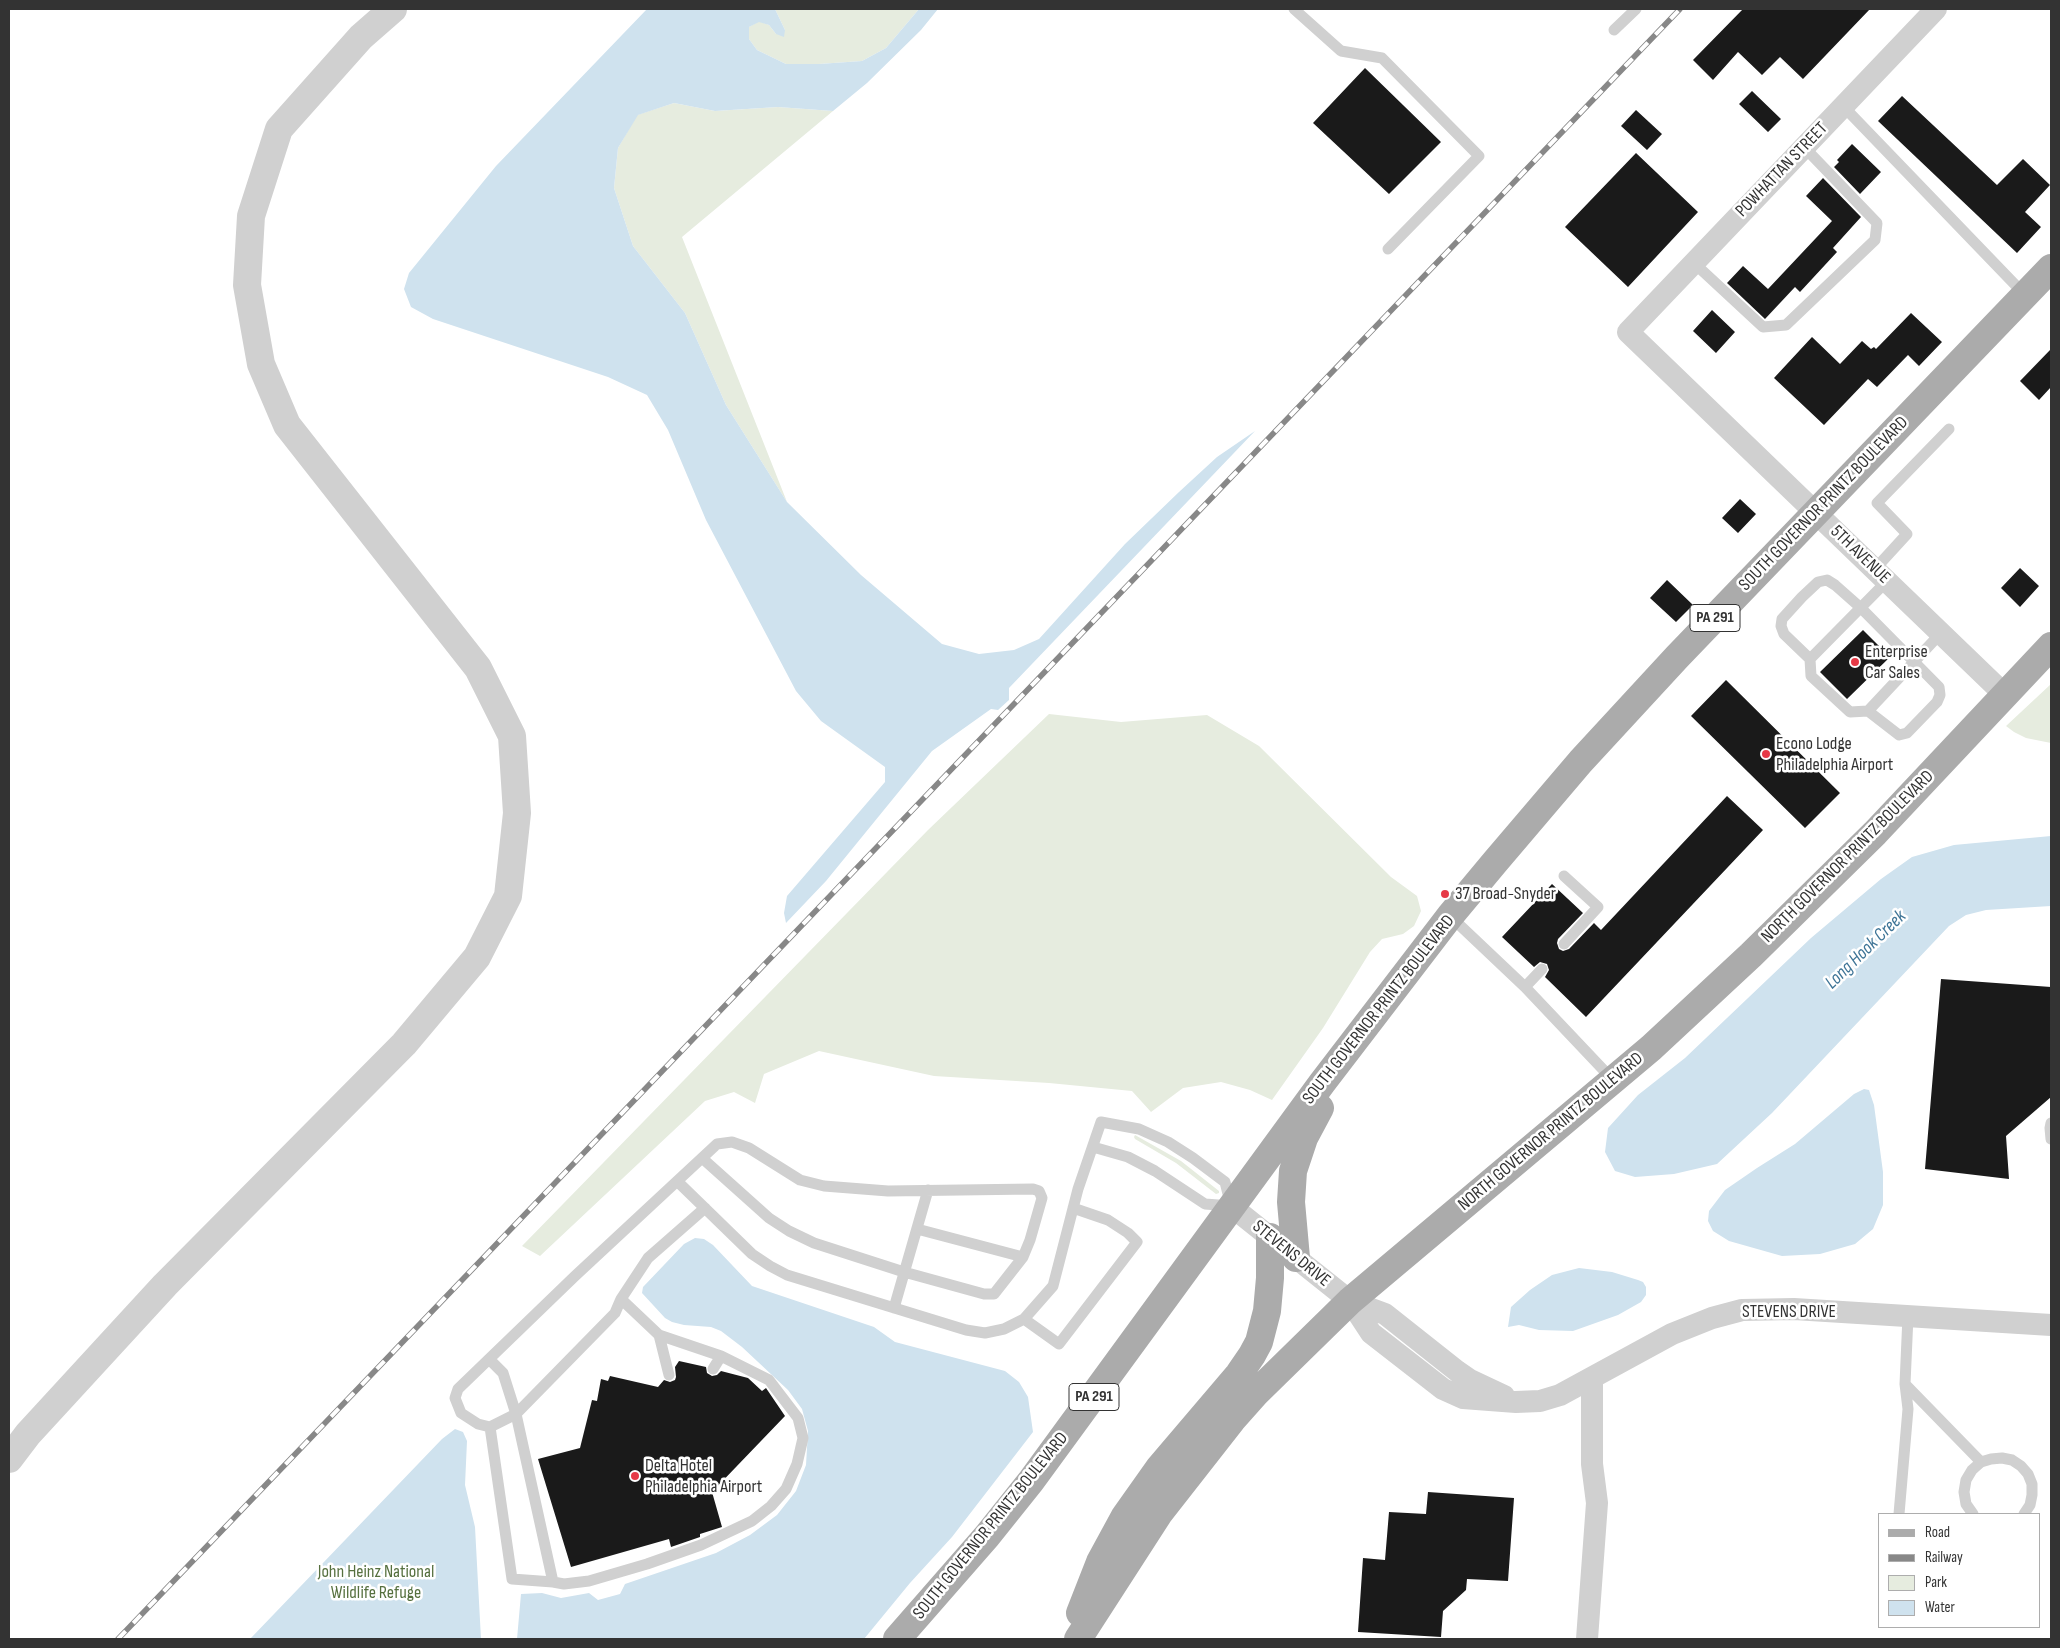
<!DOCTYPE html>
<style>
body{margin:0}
#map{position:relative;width:2060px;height:1648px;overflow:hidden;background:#fff;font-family:"Sofia Sans Condensed",sans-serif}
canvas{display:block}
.frame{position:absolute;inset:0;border:10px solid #333;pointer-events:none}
.legend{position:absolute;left:1878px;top:1513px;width:162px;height:115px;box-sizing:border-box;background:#fff;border:1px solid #adadad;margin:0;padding:6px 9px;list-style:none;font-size:15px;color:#333}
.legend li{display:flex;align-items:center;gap:10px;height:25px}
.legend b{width:25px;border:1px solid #adadad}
</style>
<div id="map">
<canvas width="2060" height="1648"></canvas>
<div class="frame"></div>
<ul class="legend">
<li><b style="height:6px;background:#ababab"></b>Road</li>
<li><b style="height:6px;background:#888"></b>Railway</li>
<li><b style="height:14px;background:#e6ecdf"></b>Park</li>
<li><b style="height:14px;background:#cfe2ee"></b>Water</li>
</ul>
</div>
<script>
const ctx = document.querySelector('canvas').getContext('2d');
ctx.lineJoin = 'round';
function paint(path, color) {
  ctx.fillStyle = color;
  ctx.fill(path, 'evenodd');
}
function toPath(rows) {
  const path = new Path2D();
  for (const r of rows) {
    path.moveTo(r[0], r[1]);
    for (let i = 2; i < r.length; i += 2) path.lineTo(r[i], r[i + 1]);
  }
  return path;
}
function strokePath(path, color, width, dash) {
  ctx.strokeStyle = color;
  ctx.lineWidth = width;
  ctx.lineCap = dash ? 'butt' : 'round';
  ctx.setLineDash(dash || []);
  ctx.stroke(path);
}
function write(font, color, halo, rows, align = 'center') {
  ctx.font = font + ' "Sofia Sans Condensed",sans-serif';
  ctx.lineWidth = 5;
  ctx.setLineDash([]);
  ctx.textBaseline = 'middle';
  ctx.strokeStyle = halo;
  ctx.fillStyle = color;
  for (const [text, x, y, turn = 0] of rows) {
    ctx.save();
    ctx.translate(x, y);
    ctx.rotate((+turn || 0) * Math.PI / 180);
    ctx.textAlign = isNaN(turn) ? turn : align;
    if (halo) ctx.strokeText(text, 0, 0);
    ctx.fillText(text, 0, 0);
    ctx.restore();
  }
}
paint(toPath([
 [775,9,919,9,886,48,862,61,819,64,786,64,757,50,749,39,749,27,759,21,769,25,776,34,785,30],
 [674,103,715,111,778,107,833,111,682,237,787,502,726,405,685,313,633,246,614,188,618,148,637,115],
 [2051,684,2051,743,2026,738,2014,732,2006,726],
 [1049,714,1121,722,1207,715,1259,746,1391,877,1417,896,1421,911,1414,926,1403,934,1382,939,1370,952,1323,1028,1272,1100,1250,1090,1221,1082,1183,1088,1151,1112,1132,1091,1049,1083,934,1076,819,1051,764,1074,755,1103,734,1092,705,1101,540,1256,522,1246,928,830],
 [1135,1135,1181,1161,1219,1191,1219,1193,1216,1194,1176,1163,1135,1139,1134,1137]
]), '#e6ecdf');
paint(toPath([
 [647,9,775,9,785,30,784,37,776,34,769,25,759,22,749,27,749,39,757,50,786,64,819,64,862,61,886,48,919,9,938,9,921,30,867,83,833,111,778,107,715,111,674,103,638,115,618,148,614,188,633,246,685,313,726,405,787,502,861,575,942,644,979,654,1014,650,1039,639,1125,544,1179,492,1217,457,1255,431,1009,688,1009,700,998,710,991,709,932,751,826,881,786,923,784,913,787,896,885,782,885,767,821,721,796,691,706,520,668,430,647,395,608,377,433,319,411,307,404,289,409,273,496,166],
 [2051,836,2051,906,1986,910,1966,915,1949,926,1772,1113,1717,1164,1674,1174,1635,1177,1615,1171,1605,1152,1608,1128,1638,1095,1685,1058,1811,938,1881,879,1912,857,1954,845],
 [1864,1089,1869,1090,1874,1105,1883,1172,1883,1205,1873,1229,1855,1244,1820,1254,1782,1256,1729,1241,1713,1231,1708,1221,1709,1211,1725,1190,1757,1168,1795,1144,1854,1094],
 [695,1238,704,1239,713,1245,752,1286,874,1327,895,1342,1005,1371,1019,1382,1028,1397,1033,1432,952,1537,910,1583,864,1639,517,1639,521,1594,542,1593,561,1598,589,1593,598,1600,620,1594,625,1584,716,1553,750,1535,777,1515,796,1491,806,1465,808,1431,802,1409,788,1390,742,1347,721,1331,711,1327,684,1325,672,1322,665,1318,642,1293,643,1287,684,1244],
 [1579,1268,1612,1272,1638,1280,1643,1282,1646,1287,1646,1295,1641,1302,1618,1315,1573,1331,1539,1330,1519,1325,1508,1327,1511,1307,1530,1290,1552,1275],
 [455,1429,463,1432,467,1441,465,1485,475,1527,481,1639,250,1639,442,1439]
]), '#cfe2ee');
paint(toPath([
 [1743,9,1870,9,1803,79,1780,57,1762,75,1738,52,1713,80,1693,60],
 [1365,68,1441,142,1389,194,1313,123],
 [1752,91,1781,119,1768,132,1739,104],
 [1902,96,1997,185,2023,159,2050,185,2025,212,2041,227,2017,253,1878,121],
 [1636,110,1662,134,1647,150,1621,126],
 [1852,144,1881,172,1860,194,1834,167,1839,162,1837,160],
 [1636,153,1698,212,1628,287,1565,227],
 [1823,178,1861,217,1833,248,1837,252,1800,292,1795,287,1765,319,1727,283,1743,266,1768,289,1832,221,1806,196],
 [1712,310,1735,332,1716,353,1693,331],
 [1911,313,1942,342,1919,366,1908,355,1877,387,1868,379,1824,425,1774,378,1812,337,1840,364,1862,341,1871,349,1874,347,1876,349],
 [2051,349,2051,387,2039,400,2020,381],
 [1740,499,1756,514,1738,533,1722,518],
 [2020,568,2039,586,2020,607,2001,588],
 [1667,580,1693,605,1676,622,1650,598],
 [1863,630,1890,657,1847,699,1820,672],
 [1726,680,1840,793,1805,828,1691,716],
 [1727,796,1763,830,1586,1017,1545,977,1549,970,1547,964,1540,962,1534,967,1502,937,1552,884,1583,913,1558,939,1557,943,1559,949,1563,951,1569,949,1594,923,1601,930],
 [1941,979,2051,987,2051,1097,2006,1136,2009,1179,1925,1169],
 [679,1361,706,1367,707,1373,712,1376,717,1375,721,1371,748,1378,762,1391,766,1388,785,1416,712,1492,722,1527,700,1534,700,1537,671,1547,669,1539,571,1567,538,1459,580,1448,592,1400,597,1401,601,1379,608,1381,610,1376,658,1387,664,1380,670,1382,675,1380,676,1377,675,1367],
 [1428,1492,1514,1498,1508,1581,1467,1579,1466,1590,1443,1611,1441,1637,1358,1632,1363,1558,1385,1560,1389,1512,1426,1514]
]), '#1a1a1a');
strokePath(toPath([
 [1294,9,1341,51,1382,58,1479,156,1388,249],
 [1614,30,1636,9],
 [1843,106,2025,295],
 [1694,263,1763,327,1786,325,1875,240,1877,223,1804,147],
 [1875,569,1907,534,1877,503,1949,429],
 [1887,581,1810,659,1811,676,1850,712,1868,711,1941,633],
 [1810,659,1784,634,1781,626,1782,619,1802,597,1818,582,1827,580,1835,585,1861,608,1939,687,1940,695,1937,702,1907,733,1899,735,1868,711],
 [1564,876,1598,907,1564,944],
 [1450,916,1525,987,1613,1080],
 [1525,987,1542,969],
 [2051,1123,2050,1128,2051,1139],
 [702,1158,769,1218,789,1231,814,1243,904,1272,984,1294,994,1294,1023,1257,1030,1240,1042,1198,1039,1191,1033,1189,888,1191,824,1186,800,1180,749,1148,732,1142,717,1144,575,1276,458,1389,455,1398,461,1413,478,1424,490,1427,512,1579,553,1582,516,1414,615,1313,621,1299,648,1258,705,1208],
 [678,1182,752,1254,770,1266,787,1275,966,1330,985,1333,1004,1329,1024,1319,1053,1286,1078,1189,1101,1122,1139,1129,1168,1142,1193,1158,1225,1182,1231,1206,1205,1204,1155,1171,1128,1157,1093,1147],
 [917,1229,1023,1257],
 [894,1308,928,1190],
 [1024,1319,1059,1344,1137,1242,1128,1233,1108,1220,1073,1208],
 [659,1335,669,1375],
 [489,1359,503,1373,516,1414,490,1427],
 [713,1369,721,1356],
 [1905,1384,1981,1462],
 [1899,1514,1908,1409,1905,1384,1908,1316],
 [1973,1514,1966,1504,1964,1492,1966,1480,1972,1470,1981,1462,1991,1459,2002,1458,2012,1460,2021,1466,2028,1474,2032,1484,2032,1495,2030,1505,2024,1514],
 [553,1582,564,1584,589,1581,647,1564,701,1545,752,1521,771,1506,786,1489,797,1464,803,1438,798,1418,769,1380,721,1356,659,1335,621,1299]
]), '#d0d0d0', 11);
strokePath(toPath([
 [1936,9,1628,332,2005,695],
 [1231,1206,1350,1301,1385,1314,1457,1371,1470,1380,1504,1396],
 [1350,1301,1371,1333,1443,1389,1463,1398,1516,1402,1540,1401,1560,1395,1672,1334,1712,1318,1742,1310,1794,1309,2051,1325],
 [1587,1639,1597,1503,1592,1464,1592,1378]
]), '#d0d0d0', 22);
strokePath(toPath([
 [9,1459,28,1434,165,1285,404,1044,477,957,508,896,517,813,512,736,478,668,287,425,261,364,247,285,251,216,279,129,361,37,393,9]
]), '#d0d0d0', 28);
strokePath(toPath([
 [1296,1258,1291,1202,1293,1171,1304,1138,1320,1108],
 [1080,1613,1100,1562,1125,1516,1159,1468,1239,1374,1252,1355,1259,1342,1267,1311,1270,1278,1270,1237],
 [897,1639,987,1536,1031,1481,1322,1083,1450,916,1495,862,1581,761,1677,657,2051,268],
 [1078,1639,1160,1512,1232,1420,1256,1393,1350,1301,1651,1048,1751,955,1875,833,2051,646]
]), '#ababab', 28);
const rail = toPath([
 [118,1639,1680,9]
]);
strokePath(rail, '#888', 5.5);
strokePath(rail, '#fff', 4, [11]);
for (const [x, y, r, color] of [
 [1855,662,5,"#e63946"],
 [1766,754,5,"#e63946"],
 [1445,894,5,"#e63946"],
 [635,1476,5,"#e63946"]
]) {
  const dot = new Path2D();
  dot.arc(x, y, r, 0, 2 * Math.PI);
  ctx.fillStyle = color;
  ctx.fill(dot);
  strokePath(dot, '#fff', 2);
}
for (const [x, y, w] of [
 [1715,618,50],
 [1094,1397,50]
]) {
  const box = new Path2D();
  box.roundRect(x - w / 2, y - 13.5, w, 27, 4);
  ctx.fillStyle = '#fff';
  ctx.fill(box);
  strokePath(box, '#333', 1);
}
write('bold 16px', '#333', null, [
 ["PA 291",1715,618],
 ["PA 291",1094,1397]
]);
write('18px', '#333', '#fff', [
 ["POWHATTAN STREET",1782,170,-46],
 ["SOUTH GOVERNOR PRINTZ BOULEVARD",1824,504,-46],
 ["5TH AVENUE",1860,555,44],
 ["NORTH GOVERNOR PRINTZ BOULEVARD",1848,857,-45],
 ["SOUTH GOVERNOR PRINTZ BOULEVARD",1379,1010,-52],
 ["NORTH GOVERNOR PRINTZ BOULEVARD",1551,1132,-40],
 ["STEVENS DRIVE",1291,1254,39],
 ["STEVENS DRIVE",1789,1312],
 ["SOUTH GOVERNOR PRINTZ BOULEVARD",991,1526,-51]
]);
write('18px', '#333', '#fff', [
 ["Enterprise",1865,652],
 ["Car Sales",1865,673],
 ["Econo Lodge",1776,744],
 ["Philadelphia Airport",1776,765],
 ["37 Broad-Snyder",1455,894],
 ["Delta Hotel",645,1466],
 ["Philadelphia Airport",645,1487]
], 'left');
write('18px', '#56703f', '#fff', [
 ["John Heinz National",376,1572],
 ["Wildlife Refuge",376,1593]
]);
write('italic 19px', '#3f7597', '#fff', [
 ["Long Hook Creek",1866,950,-44]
]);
</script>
